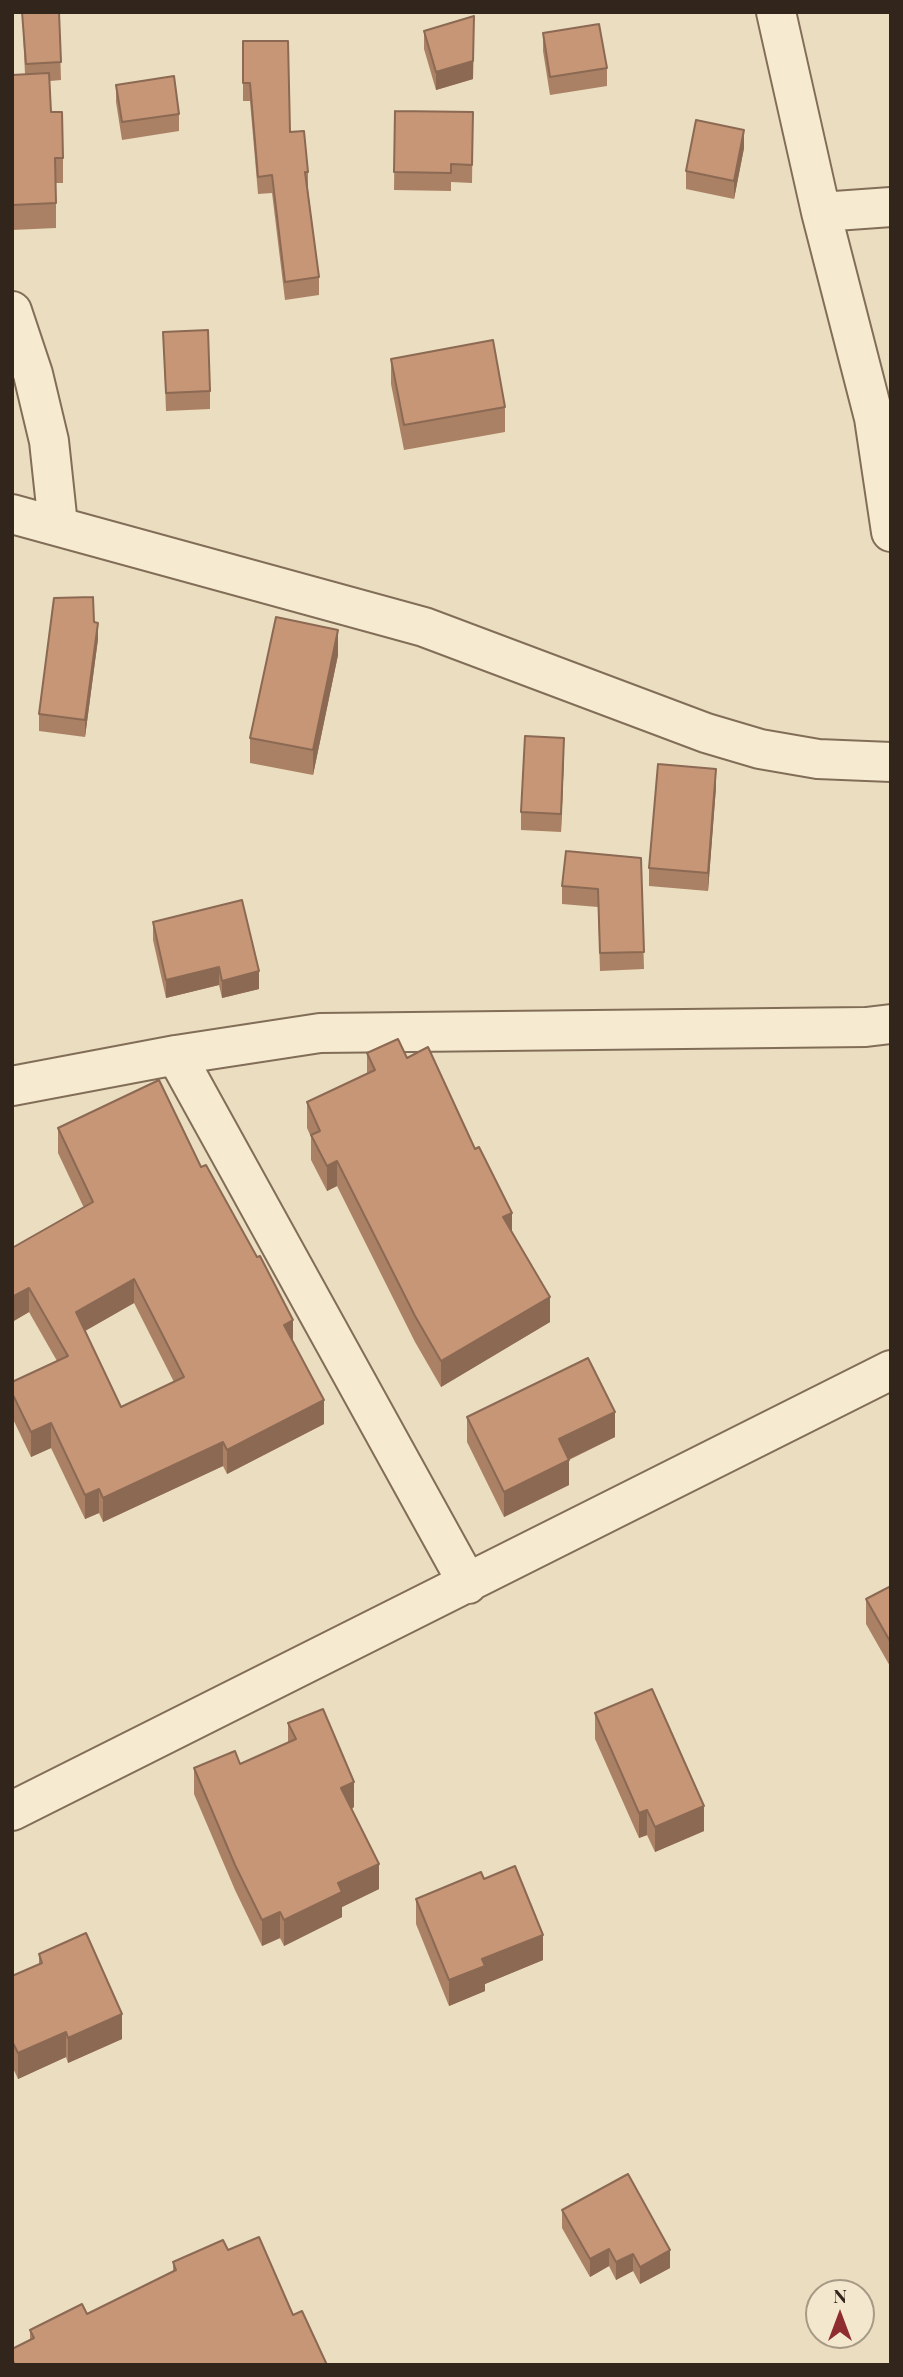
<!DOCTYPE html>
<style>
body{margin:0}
#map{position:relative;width:903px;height:2377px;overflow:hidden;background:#ebddbf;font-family:"Playfair Display",serif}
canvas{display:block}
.frame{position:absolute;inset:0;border:14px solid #32261c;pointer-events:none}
.north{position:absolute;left:805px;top:2279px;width:70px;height:70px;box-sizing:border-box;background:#f3e7ce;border:2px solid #a69a87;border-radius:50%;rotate:0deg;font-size:19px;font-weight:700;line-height:28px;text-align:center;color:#32261c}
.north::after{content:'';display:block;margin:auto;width:24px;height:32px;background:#8e2c2f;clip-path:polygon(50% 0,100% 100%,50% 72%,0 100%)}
</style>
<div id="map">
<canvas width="903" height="2377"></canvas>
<div class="frame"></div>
<div class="north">N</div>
</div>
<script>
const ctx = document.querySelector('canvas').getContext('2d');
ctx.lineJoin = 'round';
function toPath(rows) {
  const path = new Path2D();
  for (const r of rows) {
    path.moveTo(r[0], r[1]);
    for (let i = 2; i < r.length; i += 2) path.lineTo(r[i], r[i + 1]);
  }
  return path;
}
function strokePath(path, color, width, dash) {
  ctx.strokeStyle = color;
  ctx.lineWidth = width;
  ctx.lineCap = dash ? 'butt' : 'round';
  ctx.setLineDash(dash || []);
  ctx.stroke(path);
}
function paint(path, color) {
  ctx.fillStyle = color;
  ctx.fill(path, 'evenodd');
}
const minor = toPath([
 [776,12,821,212,874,418,891,532],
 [821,212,891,207],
 [12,311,33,374,49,441,58,525],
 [12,514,424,627,706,733,760,749,818,759,891,762],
 [176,1055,468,1584],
 [12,1086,176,1055,320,1033,866,1027,891,1024],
 [12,1811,891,1370]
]);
strokePath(minor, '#826e58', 42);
strokePath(minor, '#f6ead1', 38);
paint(toPath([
 [22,12,59,12,61,80,50,81,51,112,63,158,63,183,56,183,56,228,12,230,12,75,25,74],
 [424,31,473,79,436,90,424,49],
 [543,33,607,68,607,86,550,95,543,51],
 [243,41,290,132,308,172,308,190,319,277,319,295,285,300,272,193,258,194,250,101,243,101],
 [116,85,179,114,179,131,122,140,116,102],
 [395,111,473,112,472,183,451,182,451,191,394,190],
 [744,148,734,199,686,189,686,171],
 [163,332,210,391,210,409,166,411],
 [391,359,505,407,505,432,404,450,391,384],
 [94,622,98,639,85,737,39,731,39,714],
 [338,655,313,775,250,763,250,738],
 [564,756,561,832,521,830,521,812],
 [716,787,708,891,649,886,649,868],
 [641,858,644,969,600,971,598,907,562,904,562,886],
 [153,922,259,989,222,998,219,985,166,998,153,940],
 [367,1053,407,1058,512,1233,550,1322,441,1387,415,1342,337,1186,327,1191,311,1160,311,1137,307,1128,307,1102,367,1074],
 [58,1128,201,1167,293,1342,324,1424,227,1474,223,1466,103,1522,99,1513,85,1519,51,1448,31,1457,12,1417,12,1393,57,1361,29,1312,12,1322,12,1248,84,1208,58,1153],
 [134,1303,174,1382,121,1407,85,1331],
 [467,1417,615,1437,569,1460,569,1485,504,1517,467,1442],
 [891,1586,891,1668,866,1624,866,1599],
 [595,1713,704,1831,655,1852,647,1835,639,1838,595,1739],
 [288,1723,354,1807,352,1809,379,1889,342,1907,342,1917,284,1946,280,1938,262,1946,235,1890,194,1794,194,1768,240,1764,288,1743],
 [484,1879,543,1960,485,1984,485,1991,449,2006,416,1924,416,1899],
 [39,1954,122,2039,68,2063,66,2057,18,2079,12,2066,12,1976,39,1965],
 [562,2210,670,2268,640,2284,633,2271,616,2280,609,2266,590,2277,562,2228],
 [228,2250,293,2315,327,2365,12,2365,12,2349,30,2340,30,2330,87,2314,173,2272,173,2262]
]), '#ab8166');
paint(toPath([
 [474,34,473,79,436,90,436,72],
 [744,130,744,148,734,199,734,181],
 [98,623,98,639,85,737,85,720],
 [338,630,338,655,313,775,313,750],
 [564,738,564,756,561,832,561,814],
 [716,769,716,787,708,891,708,873],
 [219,967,219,985,166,998,166,980],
 [259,971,259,989,222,998,222,981],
 [337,1161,337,1186,327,1191,327,1166],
 [512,1213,512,1238,503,1217],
 [134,1279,134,1303,76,1336,76,1312],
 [29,1288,29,1312,12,1322,12,1297],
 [550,1297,550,1322,441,1387,441,1361],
 [293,1320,293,1345,284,1325],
 [324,1400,324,1424,227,1474,227,1450],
 [615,1412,615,1437,559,1464,559,1439],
 [51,1423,51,1448,31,1457,31,1432],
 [223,1442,223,1466,103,1522,103,1498],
 [569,1460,569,1485,504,1517,504,1492],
 [99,1489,99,1513,85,1519,85,1495],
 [354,1782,354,1807,341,1813,341,1788],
 [704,1806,704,1831,655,1852,655,1827],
 [647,1810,647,1835,639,1838,639,1813],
 [379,1864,379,1889,342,1907,342,1917,284,1946,284,1920,338,1883],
 [280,1912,280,1938,262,1946,262,1920],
 [543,1935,543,1960,485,1984,485,1991,449,2006,449,1980,482,1959],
 [122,2014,122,2039,68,2063,68,2038],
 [66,2032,66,2057,18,2079,18,2053],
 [609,2249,609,2266,590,2277,590,2259],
 [670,2250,670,2268,640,2284,640,2267],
 [633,2254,633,2271,616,2280,616,2262]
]), '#8b6953');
const building = toPath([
 [22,12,59,12,61,62,26,64,22,12],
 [474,16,473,61,436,72,424,31,474,16],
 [599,24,607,68,550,77,543,33,599,24],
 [243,41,288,41,290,132,304,131,308,172,305,172,319,277,285,282,272,175,258,177,250,83,243,83,243,41],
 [49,73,51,112,62,112,63,158,55,158,56,203,12,205,12,75,49,73],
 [174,76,179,114,122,122,116,85,174,76],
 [395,111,473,112,472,165,451,164,451,173,394,172,395,111],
 [696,120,744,130,734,181,686,171,696,120],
 [208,330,210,391,166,393,163,332,208,330],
 [493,340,505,407,404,425,391,359,493,340],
 [93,597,94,622,98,623,85,720,39,714,54,598,93,597],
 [276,617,338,630,313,750,250,738,276,617],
 [525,736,564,738,561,814,521,812,525,736],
 [658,764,716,769,708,873,649,868,658,764],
 [566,851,641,858,644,952,600,953,598,889,562,886,566,851],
 [242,900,259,971,222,981,219,967,166,980,153,922,242,900],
 [398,1039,407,1058,428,1047,475,1149,479,1147,512,1213,503,1217,550,1297,441,1361,415,1316,337,1161,327,1166,311,1135,320,1131,307,1102,375,1070,367,1053,398,1039],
 [159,1080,201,1167,206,1165,257,1257,260,1256,293,1320,284,1325,324,1400,227,1450,223,1442,103,1498,99,1489,85,1495,51,1423,31,1432,12,1393,12,1382,68,1356,29,1288,12,1297,12,1248,93,1202,58,1128,159,1080],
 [134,1279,184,1377,121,1407,76,1312,134,1279],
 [588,1358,615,1412,559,1439,569,1460,504,1492,467,1417,588,1358],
 [891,1586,891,1643,866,1599,891,1586],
 [652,1689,704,1806,655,1827,647,1810,639,1813,595,1713,652,1689],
 [323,1709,354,1782,341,1788,379,1864,338,1883,342,1892,284,1920,280,1912,262,1920,235,1865,194,1768,235,1751,240,1764,296,1739,288,1723,323,1709],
 [515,1866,543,1935,482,1959,485,1966,449,1980,416,1899,481,1872,484,1879,515,1866],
 [86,1933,122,2014,68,2038,66,2032,18,2053,12,2041,12,1976,42,1963,39,1954,86,1933],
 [628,2174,670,2250,640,2267,633,2254,616,2262,609,2249,590,2259,562,2210,628,2174],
 [259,2237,293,2315,302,2311,327,2365,15,2365,12,2359,12,2349,34,2338,30,2330,82,2304,87,2314,176,2270,173,2262,223,2240,228,2250,259,2237]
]);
paint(building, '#c79677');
strokePath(building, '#8b6953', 2);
</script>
